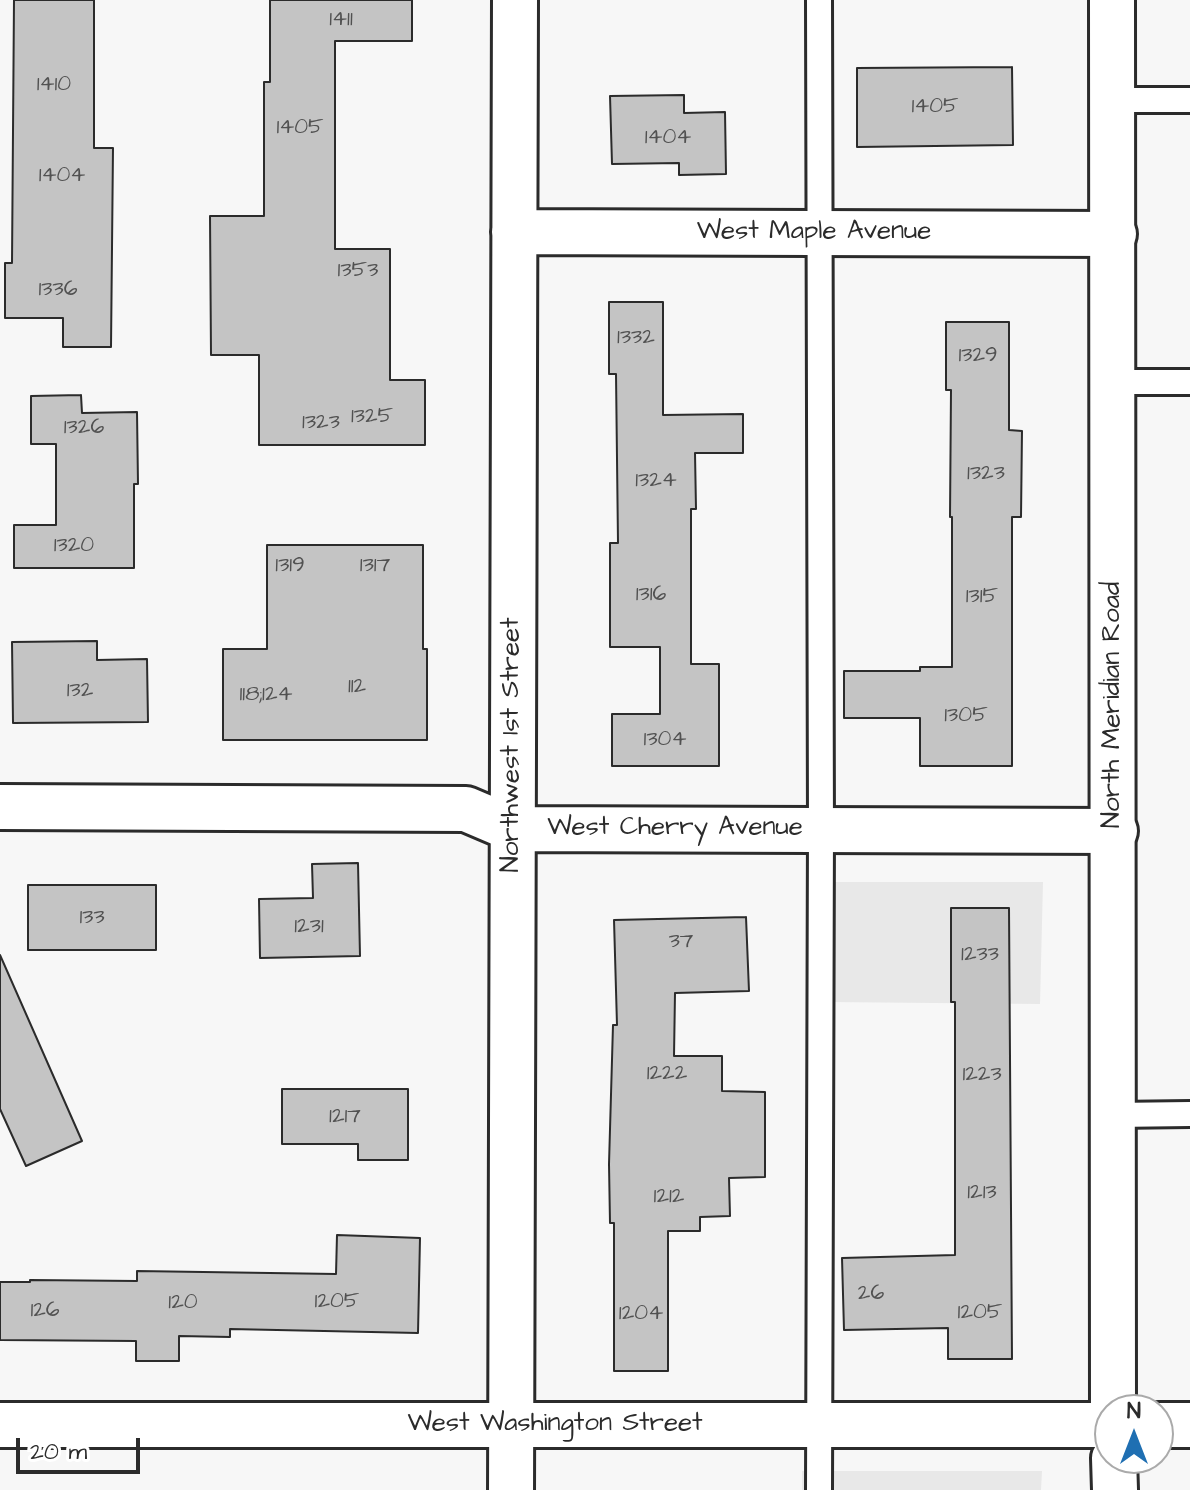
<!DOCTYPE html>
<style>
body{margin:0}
#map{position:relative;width:1190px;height:1490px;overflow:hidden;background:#f7f7f7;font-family:"Architects Daughter",sans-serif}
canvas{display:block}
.north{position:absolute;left:1094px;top:1394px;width:80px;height:80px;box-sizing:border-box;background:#fff;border:2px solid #aaa;border-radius:50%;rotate:0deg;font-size:22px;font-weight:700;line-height:32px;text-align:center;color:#2b2b2b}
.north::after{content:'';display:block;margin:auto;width:28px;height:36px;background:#1f6fb2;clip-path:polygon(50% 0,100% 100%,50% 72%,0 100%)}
.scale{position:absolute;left:16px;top:1438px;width:124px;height:36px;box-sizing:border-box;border:4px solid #2b2b2b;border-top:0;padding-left:10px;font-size:24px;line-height:28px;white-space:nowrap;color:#2b2b2b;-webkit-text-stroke:6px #fff;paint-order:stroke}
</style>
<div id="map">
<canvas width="1190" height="1490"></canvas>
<div class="north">N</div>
<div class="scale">20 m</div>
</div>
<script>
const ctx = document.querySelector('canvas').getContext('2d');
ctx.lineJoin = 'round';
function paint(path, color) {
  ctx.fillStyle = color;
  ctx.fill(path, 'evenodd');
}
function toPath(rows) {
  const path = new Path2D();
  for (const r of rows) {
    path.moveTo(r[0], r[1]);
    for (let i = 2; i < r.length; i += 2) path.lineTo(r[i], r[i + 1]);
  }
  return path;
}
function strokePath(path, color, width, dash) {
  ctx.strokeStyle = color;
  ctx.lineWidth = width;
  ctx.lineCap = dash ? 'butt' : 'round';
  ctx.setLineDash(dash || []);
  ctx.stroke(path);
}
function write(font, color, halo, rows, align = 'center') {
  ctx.font = font + ' "Architects Daughter",sans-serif';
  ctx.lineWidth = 6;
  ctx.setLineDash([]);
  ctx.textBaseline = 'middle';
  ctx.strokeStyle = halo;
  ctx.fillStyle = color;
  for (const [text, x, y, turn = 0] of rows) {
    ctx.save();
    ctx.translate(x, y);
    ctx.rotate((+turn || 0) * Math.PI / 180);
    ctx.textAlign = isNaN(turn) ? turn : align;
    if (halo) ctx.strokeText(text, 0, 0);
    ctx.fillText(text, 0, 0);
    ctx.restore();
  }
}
paint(toPath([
 [831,882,1043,882,1040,1004,828,1002],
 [802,1471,1042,1471,1041,1490,802,1490]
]), '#e8e8e8');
const building = toPath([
 [14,0,94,0,94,148,113,148,111,347,63,347,63,318,5,318,5,263,12,263,14,0],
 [270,0,412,0,412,41,335,41,335,249,390,249,390,380,425,380,425,445,259,445,259,355,211,355,210,216,264,216,264,82,270,82,270,0],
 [1012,67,1013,145,857,147,857,68,1012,67],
 [684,95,684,113,725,112,726,174,679,175,679,163,612,164,610,96,684,95],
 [609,302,663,302,663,415,743,414,743,453,695,453,696,509,691,509,691,664,719,664,719,766,612,766,612,714,660,714,660,647,610,647,610,543,618,543,616,374,609,374,609,302],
 [946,322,1009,322,1009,430,1022,431,1021,517,1012,517,1012,766,920,766,920,718,844,718,844,671,920,671,920,667,952,667,952,517,950,517,951,390,946,390,946,322],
 [81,395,82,413,137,412,138,484,134,484,134,568,14,568,14,525,56,525,56,444,31,444,31,396,81,395],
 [267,545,423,545,423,649,427,649,427,740,223,740,223,649,267,649,267,545],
 [97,641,97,660,147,659,148,722,13,723,12,642,97,641],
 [358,863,360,956,260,958,259,899,313,898,312,864,358,863],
 [28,885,156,885,156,950,28,950,28,885],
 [951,908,1009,908,1012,1359,948,1359,948,1328,844,1330,842,1258,955,1255,955,1002,951,1002,951,908],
 [746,917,749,991,675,993,674,1056,722,1056,722,1091,765,1092,765,1177,729,1178,730,1216,700,1217,700,1231,668,1231,668,1371,614,1371,614,1223,610,1223,609,1164,613,1025,617,1025,614,920,746,917],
 [0,955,82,1141,26,1166,0,1109,0,955],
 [282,1089,408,1089,408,1160,358,1160,358,1144,282,1144,282,1089],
 [337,1235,420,1238,418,1333,230,1329,230,1337,179,1336,179,1361,136,1361,136,1341,0,1340,0,1282,30,1282,30,1280,137,1281,137,1271,336,1274,337,1235]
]);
paint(building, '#c4c4c4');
strokePath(building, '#2b2b2b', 2);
const service = toPath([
 [819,0,821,829,819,1490],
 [1113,100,1190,100],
 [1113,382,1190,382],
 [1114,1115,1190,1114]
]);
const minor = toPath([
 [514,232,1114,234],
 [0,807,466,809,513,829,1115,831],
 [0,1425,1110,1425],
 [1158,1425,1190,1425],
 [511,1490,515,0]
]);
const primary = toPath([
 [1112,0,1113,1410],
 [1114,1458,1115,1490]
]);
strokePath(service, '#2b2b2b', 30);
strokePath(minor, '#2b2b2b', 50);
strokePath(primary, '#2b2b2b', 50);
strokePath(service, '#fff', 24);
strokePath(minor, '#fff', 44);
strokePath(primary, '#fff', 44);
write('22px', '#515151', null, [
 ["1411",341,20],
 ["1410",54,85],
 ["1405",935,107],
 ["1405",300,128],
 ["1404",668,138],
 ["1404",62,176],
 ["1353",358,271],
 ["1336",58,290],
 ["1332",636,338],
 ["1329",978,356],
 ["1325",372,417],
 ["1323",321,423],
 ["1326",84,428],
 ["1323",986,474],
 ["1324",656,481],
 ["1320",74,546],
 ["1319",290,566],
 ["1317",375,566],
 ["1316",651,595],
 ["1315",982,597],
 ["112",357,687],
 ["132",80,691],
 ["118;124",266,695],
 ["1305",966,716],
 ["1304",665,740],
 ["133",92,918],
 ["1231",309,927],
 ["37",681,942],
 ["1233",980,955],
 ["1222",667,1074],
 ["1223",982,1075],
 ["1217",345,1117],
 ["1213",982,1193],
 ["1212",669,1197],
 ["26",871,1294],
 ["1205",337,1302],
 ["120",183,1303],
 ["126",45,1311],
 ["1205",980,1313],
 ["1204",641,1314]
]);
write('26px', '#2b2b2b', '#fff', [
 ["West Maple Avenue",814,233],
 ["North Meridian Road",1114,705,-90],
 ["Northwest 1st Street",513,745,-90],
 ["West Cherry Avenue",675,829],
 ["West Washington Street",555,1425]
]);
</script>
